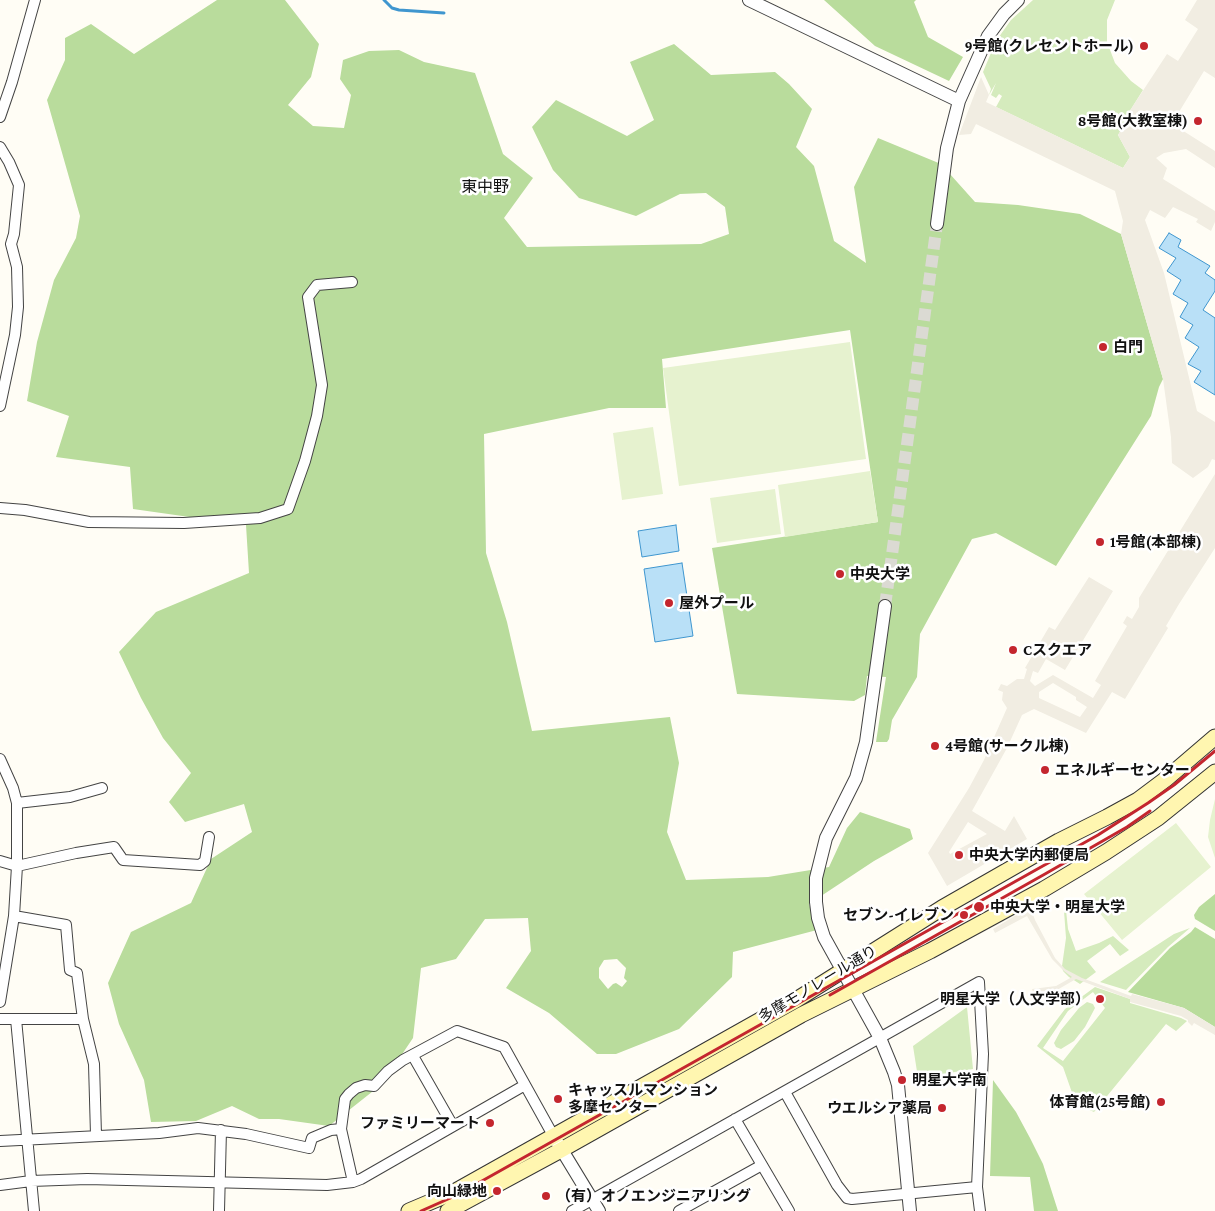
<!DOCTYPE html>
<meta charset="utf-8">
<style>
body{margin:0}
canvas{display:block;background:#fffdf5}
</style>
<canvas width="1215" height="1211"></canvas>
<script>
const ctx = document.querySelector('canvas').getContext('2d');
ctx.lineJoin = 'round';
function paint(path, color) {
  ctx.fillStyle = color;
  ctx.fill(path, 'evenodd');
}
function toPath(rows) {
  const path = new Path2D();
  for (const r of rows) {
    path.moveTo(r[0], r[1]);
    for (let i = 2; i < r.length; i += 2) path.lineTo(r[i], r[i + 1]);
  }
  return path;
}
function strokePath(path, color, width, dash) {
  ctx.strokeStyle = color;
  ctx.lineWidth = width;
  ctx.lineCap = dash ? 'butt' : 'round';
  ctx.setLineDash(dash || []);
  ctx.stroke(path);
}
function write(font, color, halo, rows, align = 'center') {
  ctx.font = font + ' "Crimson Pro","Noto Sans JP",serif';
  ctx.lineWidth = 5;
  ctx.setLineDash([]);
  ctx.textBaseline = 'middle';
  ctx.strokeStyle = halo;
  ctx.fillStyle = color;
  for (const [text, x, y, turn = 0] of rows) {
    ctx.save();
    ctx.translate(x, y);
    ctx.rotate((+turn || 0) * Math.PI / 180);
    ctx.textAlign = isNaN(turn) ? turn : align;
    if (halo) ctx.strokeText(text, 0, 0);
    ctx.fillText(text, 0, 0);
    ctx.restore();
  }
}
paint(toPath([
 [1033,0,1115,0,1107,20,1107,42,1115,63,1131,81,1143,90,1128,114,1129,117,1118,135,1130,157,1123,168,996,107,1002,96,999,94,996,98,991,95,996,83,989,95,991,89,983,72,996,41,1011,20],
 [1066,910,1068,929,1076,951,1099,943,1113,936,1129,950,1120,956,1110,944,1087,961,1096,972,1080,984,1069,977,1063,971,1062,966,1066,938,1064,911],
 [1190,928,1168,947,1126,990,1100,982,1174,934],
 [1095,987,1130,999,1130,1003,1181,1018,1187,1021,1176,1031,1166,1024,1094,1112,1076,1104,1063,1067,1037,1046,1065,1009],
 [1093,992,1105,1008,1063,1061,1043,1048,1068,1011],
 [1087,1002,1093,1004,1095,1008,1085,1027,1074,1041,1061,1049,1056,1047,1054,1043,1061,1030,1079,1008],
 [967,1007,973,1069,918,1078,913,1046]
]), '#d5ebbd');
paint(toPath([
 [217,0,285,0,319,44,311,77,288,105,313,126,344,128,351,95,340,79,343,60,369,51,399,50,424,62,475,73,503,154,533,178,504,218,527,247,701,244,729,234,725,207,706,193,680,194,636,216,579,198,553,170,532,127,556,100,627,136,654,120,630,62,674,44,711,75,775,72,789,84,812,109,796,147,814,166,834,241,866,263,854,187,878,138,941,164,975,202,1018,205,1080,214,1121,234,1163,379,1159,387,1151,416,1056,566,996,533,972,539,920,634,917,677,892,720,889,739,887,742,876,742,886,677,867,676,865,695,854,701,737,694,712,548,878,522,850,330,662,359,666,408,609,408,484,434,486,553,507,622,532,731,670,717,679,763,667,832,686,880,768,877,829,867,847,828,860,812,910,829,913,839,874,861,809,904,817,930,733,952,732,977,679,1029,616,1054,597,1054,549,1013,506,988,531,951,528,918,485,919,456,959,421,968,413,1038,382,1084,329,1126,279,1119,259,1119,232,1106,196,1121,151,1122,144,1080,119,1024,108,983,131,932,191,903,211,859,252,832,244,804,185,822,169,802,191,773,163,738,141,698,119,652,156,612,249,573,246,525,133,509,130,467,56,457,69,416,27,401,37,342,54,280,76,238,80,216,47,100,65,60,65,38,91,24,134,54],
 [617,959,626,968,624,978,627,981,622,987,616,983,613,984,608,989,599,978,599,968,604,960],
 [824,0,916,0,914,2,928,37,963,57,949,81,875,46],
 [1215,894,1215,931,1195,919,1194,915,1199,907],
 [1195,927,1215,939,1215,1027,1184,1008,1128,992,1170,948,1191,932],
 [993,1080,1016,1112,1030,1138,1043,1164,1058,1211,1034,1211,1030,1177,990,1176]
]), '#b9dc9c');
paint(toPath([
 [850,342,866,459,679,486,663,368],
 [653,427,663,494,622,500,613,433],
 [870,471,878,522,785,537,778,485],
 [775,489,781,534,717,543,710,498],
 [1215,799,1215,858,1208,837,1210,820],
 [1176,823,1211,867,1122,940,1084,894]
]), '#e6f2cf');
paint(toPath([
 [1197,0,1215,0,1215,78,1204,71,1179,112,1184,115,1177,127,1215,151,1215,168,1186,149,1164,153,1156,158,1167,168,1163,179,1215,211,1215,222,1211,231,1196,222,1198,219,1173,207,1165,218,1150,210,1145,220,1164,273,1197,411,1215,422,1215,460,1212,459,1208,467,1193,478,1172,463,1171,437,1163,379,1121,234,1123,221,1115,191,976,124,971,134,959,135,981,77,989,95,986,102,1123,168,1130,157,1118,135,1129,117,1127,115,1167,54,1178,61,1198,29,1185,20],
 [1215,474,1215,548,1179,604,1166,626,1168,628,1125,699,1112,692,1086,733,1034,709,1022,715,1007,748,972,811,1005,831,1014,816,1027,839,947,886,928,853,969,788,984,760,1007,708,1002,700,1003,692,998,690,1001,684,1007,686,1017,679,1024,679,1027,669,1025,668,1049,627,1055,630,1089,577,1113,591,1065,670,1046,659,1038,673,1033,671,1030,681,1035,686,1053,675,1093,698,1101,685,1095,681,1127,626,1123,623,1127,616,1132,619,1139,607,1139,598],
 [1053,683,1076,697,1076,700,1087,707,1080,717,1039,698,1039,692],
 [968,822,987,834,950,854,949,852],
 [1028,903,1031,908,1037,904,1039,908,1032,912,1035,920,1055,958,1065,969,1082,978,1131,996,1132,994,1184,1008,1215,1027,1215,1035,1194,1023,1192,1026,1188,1022,1188,1020,1181,1016,1130,1002,1130,999,1076,979,1057,990,1034,995,1032,989,1056,986,1072,977,1064,971,1052,959,1027,916,995,933,993,929,1023,911,980,934,974,923]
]), '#f1ede2');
const water = toPath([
 [1169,233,1181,240,1178,247,1210,266,1205,273,1215,280,1215,291,1203,310,1215,318,1215,395,1194,382,1201,371,1188,364,1199,347,1185,338,1193,325,1180,317,1188,303,1173,294,1181,280,1167,271,1176,258,1159,248,1169,233],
 [676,525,679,551,642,557,638,531,676,525],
 [682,563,693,636,655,642,644,569,682,563]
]);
paint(water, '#b9e0f7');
strokePath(water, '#3f96cf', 1);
strokePath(toPath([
 [384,0,392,8,399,10,444,13]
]), '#3f96cf', 3);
strokePath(toPath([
 [885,606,937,224]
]), '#dbdad3', 12, [12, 6]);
const minor = toPath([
 [0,117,12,82,35,0],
 [0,147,9,162,19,185,14,234,11,244,17,267,18,307,15,335,0,406],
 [0,508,25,510,89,522,184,523,260,518,288,509,305,461,317,416,322,385,308,297,317,285,352,282],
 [0,759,13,788,17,803,17,866,14,916,0,1002],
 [17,803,70,797,102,788],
 [0,861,17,866,76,853,114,847,123,860,200,865,205,861,209,837],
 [14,916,66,925,70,970,77,973,83,1019,94,1064,96,1135],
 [0,1019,83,1019],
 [16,1019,34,1211],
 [413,1056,453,1126],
 [785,1092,837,1185,847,1198,852,1199,977,1187],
 [735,1119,789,1211],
 [341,1129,345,1099,349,1094,356,1088,365,1085,374,1086,388,1071,403,1060,457,1031,504,1047,554,1137],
 [0,1141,159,1133,198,1128,246,1134,309,1148,312,1138,331,1130,341,1129,353,1182],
 [0,1185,31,1181,87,1179,327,1185,353,1182,361,1179,525,1085],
 [219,1211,221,1130],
 [572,1211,979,982,983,1054,977,1187,980,1211],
 [679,1211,762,1165]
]);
const tertiary = toPath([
 [749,0,959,101],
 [937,224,947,148,959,101,988,36,1004,14,1018,0],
 [885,606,866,742,856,778,826,838,816,878,816,902,818,918,824,937,880,1038,894,1072,898,1085,910,1211],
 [554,1137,599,1211]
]);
const secondary = toPath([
 [409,1211,454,1192,561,1132,796,1000,942,908,1059,841,1107,817,1138,800,1166,779,1215,737],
 [448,1211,561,1150,801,1015,930,951,1044,889,1106,852,1158,818,1215,772]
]);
strokePath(minor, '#444', 12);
strokePath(tertiary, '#444', 14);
strokePath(secondary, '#333', 17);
strokePath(minor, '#fff', 10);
strokePath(tertiary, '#fff', 12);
strokePath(secondary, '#fff6b0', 15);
strokePath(toPath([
 [830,995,1045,874,1127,827,1150,811],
 [421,1211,457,1195,1098,835,1148,803,1174,785,1215,751]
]), '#c4262e', 3);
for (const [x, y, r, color] of [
 [1144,46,5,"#c4262e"],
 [1198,121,5,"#c4262e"],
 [1103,347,5,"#c4262e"],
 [1100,542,5,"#c4262e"],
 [840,574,5,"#c4262e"],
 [669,603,5,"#c4262e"],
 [1013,650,5,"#c4262e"],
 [935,746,5,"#c4262e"],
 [1045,770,5,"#c4262e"],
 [959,855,5,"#c4262e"],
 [979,907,6,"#c4262e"],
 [964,915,5,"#c4262e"],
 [1100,999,5,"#c4262e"],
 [902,1080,5,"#c4262e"],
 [558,1099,5,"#c4262e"],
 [1161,1102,5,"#c4262e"],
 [942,1108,5,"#c4262e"],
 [490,1123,5,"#c4262e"],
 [497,1191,5,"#c4262e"],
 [546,1196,5,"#c4262e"]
]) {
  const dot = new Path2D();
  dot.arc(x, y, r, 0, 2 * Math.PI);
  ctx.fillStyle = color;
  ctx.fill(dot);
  strokePath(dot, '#fff', 2);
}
write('bold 15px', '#111', '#fff', [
 ["9号館(クレセントホール)",1134,46,"right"],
 ["8号館(大教室棟)",1188,121,"right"],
 ["白門",1113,347],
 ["1号館(本部棟)",1110,542],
 ["中央大学",850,574],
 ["屋外プール",679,603],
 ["Cスクエア",1023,650],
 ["4号館(サークル棟)",945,746],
 ["エネルギーセンター",1055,770],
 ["中央大学内郵便局",969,855],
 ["中央大学・明星大学",990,907],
 ["セブン-イレブン",954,915,"right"],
 ["明星大学（人文学部）",1090,999,"right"],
 ["明星大学南",912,1080],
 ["キャッスルマンション",568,1090],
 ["多摩センター",568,1107],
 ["体育館(25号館)",1151,1102,"right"],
 ["ウエルシア薬局",932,1108,"right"],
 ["ファミリーマート",480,1123,"right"],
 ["向山緑地",487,1191,"right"],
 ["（有）オノエンジニアリング",556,1196]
], 'left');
write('15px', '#111', '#fff', [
 ["多摩モノレール通り",818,984,-31]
]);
write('16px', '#111', '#fff', [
 ["東中野",485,187]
]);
</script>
